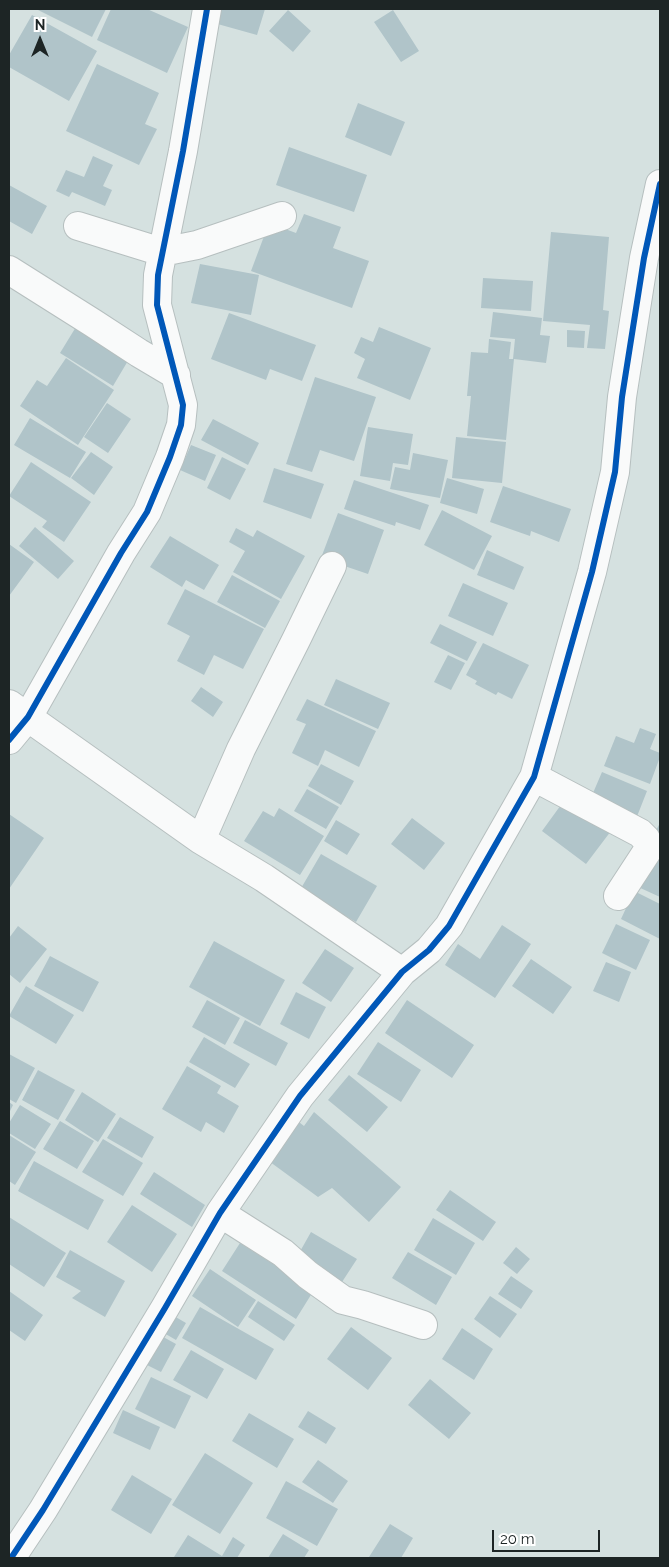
<!DOCTYPE html>
<style>
body{margin:0}
#map{position:relative;width:669px;height:1567px;overflow:hidden;background:#d5e1e0;font-family:Raleway,sans-serif}
canvas{display:block}
.frame{position:absolute;inset:0;border:10px solid #1d2525;pointer-events:none}
.north{position:absolute;left:15px;top:15px;width:50px;height:50px;-webkit-text-stroke:4px #fff;paint-order:stroke;rotate:0deg;font-size:14px;font-weight:700;line-height:20px;text-align:center;color:#1d2525}
.north::after{content:'';display:block;margin:auto;width:18px;height:22px;background:#1d2525;clip-path:polygon(50% 0,100% 100%,50% 72%,0 100%)}
.scale{position:absolute;left:492px;top:1530px;width:108px;height:22px;box-sizing:border-box;border:2px solid #1d2525;border-top:0;padding-left:6px;font-size:15px;line-height:18px;white-space:nowrap;color:#1d2525;-webkit-text-stroke:4px #fff;paint-order:stroke}
</style>
<div id="map">
<canvas width="669" height="1567"></canvas>
<div class="frame"></div>
<div class="north">N</div>
<div class="scale">20 m</div>
</div>
<script>
const ctx = document.querySelector('canvas').getContext('2d');
ctx.lineJoin = 'round';
function paint(path, color) {
  ctx.fillStyle = color;
  ctx.fill(path, 'evenodd');
}
function toPath(rows) {
  const path = new Path2D();
  for (const r of rows) {
    path.moveTo(r[0], r[1]);
    for (let i = 2; i < r.length; i += 2) path.lineTo(r[i], r[i + 1]);
  }
  return path;
}
function strokePath(path, color, width, dash) {
  ctx.strokeStyle = color;
  ctx.lineWidth = width;
  ctx.lineCap = dash ? 'butt' : 'round';
  ctx.setLineDash(dash || []);
  ctx.stroke(path);
}
paint(toPath([
 [36,9,106,9,92,37],
 [111,9,147,9,188,27,167,73,97,40],
 [218,9,265,9,257,35,214,23],
 [288,10,311,31,293,52,269,31],
 [393,10,419,51,401,62,374,22],
 [32,15,97,51,69,101,9,67,9,55],
 [97,64,159,93,145,124,157,129,139,165,66,131],
 [358,103,405,122,391,156,345,137],
 [289,147,367,175,354,212,276,185],
 [93,156,113,165,103,186,112,190,105,206,72,192,69,197,56,191,66,170,84,177],
 [9,185,47,206,32,234,9,221],
 [304,214,341,227,333,248,369,261,352,308,251,271,269,223,296,233],
 [551,232,609,237,603,310,609,311,605,349,587,348,590,325,543,321],
 [200,264,259,275,251,315,191,303],
 [483,278,533,281,531,311,481,308],
 [493,312,542,318,540,335,550,336,546,363,514,359,506,440,467,436,471,396,467,396,471,352,488,353,489,339,511,342,509,359,513,359,515,339,490,337],
 [229,313,316,345,302,381,270,369,266,380,211,359],
 [79,322,132,354,113,386,60,353],
 [379,327,431,348,410,400,357,378,365,359,354,353,361,337,373,342],
 [567,330,585,331,584,348,567,347],
 [66,358,114,390,78,445,20,406,37,380,47,386],
 [315,377,376,397,354,461,320,450,312,472,286,464],
 [107,403,131,419,108,453,84,437],
 [30,418,86,452,70,478,14,445],
 [213,419,259,443,248,465,201,440],
 [368,427,413,434,408,465,393,463,390,481,360,476],
 [456,437,506,442,502,483,452,478],
 [191,445,216,455,205,481,180,470],
 [91,452,113,467,94,495,71,478],
 [413,453,448,460,440,498,390,489,395,467,410,470],
 [222,457,246,469,230,500,207,488],
 [31,462,91,502,64,542,42,527,47,521,9,496],
 [274,468,324,484,311,519,263,502],
 [447,478,484,489,477,514,440,503],
 [354,480,429,505,420,530,396,522,395,526,344,509],
 [503,486,571,509,559,542,531,531,530,536,490,522],
 [442,510,492,536,474,570,424,545],
 [338,513,384,530,368,574,321,558],
 [35,527,74,561,58,579,19,546],
 [236,528,253,537,257,530,305,556,281,599,233,572,245,551,229,542],
 [170,536,219,565,204,590,186,580,182,587,150,567],
 [9,544,34,562,9,596],
 [487,550,524,567,514,590,477,575],
 [232,575,280,601,265,628,217,602],
 [463,583,508,603,493,636,448,616],
 [185,589,264,629,243,669,214,655,204,675,177,661,190,636,167,624],
 [440,624,477,642,467,661,430,643],
 [483,643,529,665,512,699,498,692,496,695,475,684,477,681,466,675],
 [448,655,465,663,451,690,434,682],
 [336,679,390,703,378,729,324,705],
 [201,687,223,702,213,717,191,701],
 [307,699,376,731,359,767,325,750,318,766,292,753,306,724,296,720],
 [640,728,656,734,650,749,660,753,660,757,650,784,604,766,616,736,634,743],
 [321,764,354,781,341,805,308,786],
 [602,772,647,791,636,819,590,800],
 [307,789,339,807,326,829,294,811],
 [566,798,611,831,586,864,542,831],
 [279,808,324,836,300,875,244,841,263,811,274,817],
 [9,814,44,838,9,889],
 [412,818,445,843,424,870,391,844],
 [336,820,360,834,347,855,324,841],
 [660,823,660,838,654,834],
 [660,843,660,897,636,886],
 [321,854,377,886,356,922,300,890],
 [634,891,660,904,660,939,621,919],
 [616,924,650,940,636,970,602,953],
 [502,925,531,944,495,998,445,965,458,944,480,959],
 [18,926,47,949,20,983,9,974,9,938],
 [214,941,285,980,260,1026,189,987],
 [325,949,354,968,331,1002,302,983],
 [50,956,99,982,83,1012,34,986],
 [531,959,572,987,553,1014,512,986],
 [606,962,631,972,619,1002,593,991],
 [26,986,74,1015,56,1044,9,1016],
 [296,992,326,1007,309,1039,280,1024],
 [207,1000,240,1018,225,1045,192,1027],
 [407,1000,474,1045,452,1078,385,1033],
 [245,1020,288,1043,276,1066,233,1043],
 [204,1037,250,1064,235,1088,189,1062],
 [378,1042,421,1070,401,1102,357,1074],
 [9,1054,35,1068,16,1103,9,1099],
 [187,1066,221,1086,217,1093,239,1106,224,1133,206,1122,201,1132,162,1109],
 [38,1070,75,1090,58,1120,22,1100],
 [349,1075,388,1107,367,1132,328,1100],
 [82,1092,116,1114,98,1142,65,1120],
 [9,1102,13,1105,9,1113],
 [20,1105,51,1124,35,1149,9,1133,9,1123],
 [314,1112,401,1187,369,1222,332,1188,318,1197,266,1159,295,1119,304,1126],
 [120,1117,154,1137,142,1158,107,1138],
 [60,1121,94,1141,77,1169,43,1149],
 [9,1135,36,1152,15,1185,9,1181],
 [103,1139,143,1163,123,1196,82,1172],
 [34,1161,104,1200,88,1230,18,1191],
 [154,1172,205,1205,192,1227,140,1194],
 [450,1190,496,1222,483,1241,436,1210],
 [132,1205,177,1234,152,1272,107,1242],
 [9,1217,66,1253,44,1287,9,1264],
 [433,1218,475,1243,456,1275,414,1250],
 [311,1232,357,1259,342,1282,298,1255],
 [240,1243,314,1290,296,1319,222,1271],
 [516,1247,530,1259,517,1274,503,1263],
 [70,1250,125,1281,105,1317,72,1298,81,1291,56,1277],
 [408,1252,452,1277,436,1305,392,1278],
 [210,1269,256,1300,238,1327,192,1296],
 [511,1276,533,1291,521,1309,498,1294],
 [9,1291,43,1315,25,1341,9,1330],
 [490,1296,517,1314,500,1338,474,1319],
 [258,1301,295,1325,284,1341,248,1317],
 [200,1307,274,1349,256,1380,182,1338],
 [167,1312,186,1323,176,1340,157,1329],
 [351,1327,392,1358,368,1390,327,1359],
 [462,1328,493,1349,474,1380,442,1359],
 [156,1333,176,1344,161,1372,141,1362],
 [191,1350,224,1369,207,1399,173,1380],
 [151,1377,191,1396,175,1429,135,1409],
 [430,1379,471,1413,449,1439,408,1405],
 [123,1410,160,1427,150,1450,113,1433],
 [308,1411,336,1428,326,1444,298,1427],
 [249,1413,294,1439,277,1468,232,1441],
 [205,1453,253,1483,220,1534,172,1505],
 [318,1460,348,1481,333,1503,302,1482],
 [132,1475,172,1499,151,1534,111,1510],
 [286,1481,338,1509,317,1546,266,1518],
 [390,1524,413,1538,401,1558,371,1558,369,1557],
 [283,1534,309,1550,304,1558,268,1558],
 [188,1535,222,1556,233,1537,245,1545,237,1558,176,1558,174,1557]
]), '#b0c4c9');
const street = toPath([
 [78,226,162,252,197,245,282,216],
 [9,270,93,323,139,353,176,375],
 [9,704,201,840,264,878,402,972],
 [9,740,28,717,121,553,147,512,170,457,181,425,183,405,157,305,158,275,183,151,207,9],
 [534,777,640,833,646,839,650,847,618,896],
 [201,840,241,749,296,640,332,566],
 [220,1213,283,1253,308,1275,343,1300,363,1305,423,1325],
 [11,1558,43,1510,165,1308,220,1213,300,1096,402,972,429,950,449,926,534,777,592,572,615,472,622,397,644,258,660,184]
]);
strokePath(street, '#b6bfbf', 30);
strokePath(street, '#f9fafa', 28);
strokePath(toPath([
 [9,740,28,717,121,553,147,512,170,457,181,425,183,405,157,305,158,275,183,151,207,9],
 [11,1558,43,1510,165,1308,220,1213,300,1096,402,972,429,950,449,926,534,777,592,572,615,472,622,397,644,258,660,184]
]), '#0057b8', 6);
</script>
